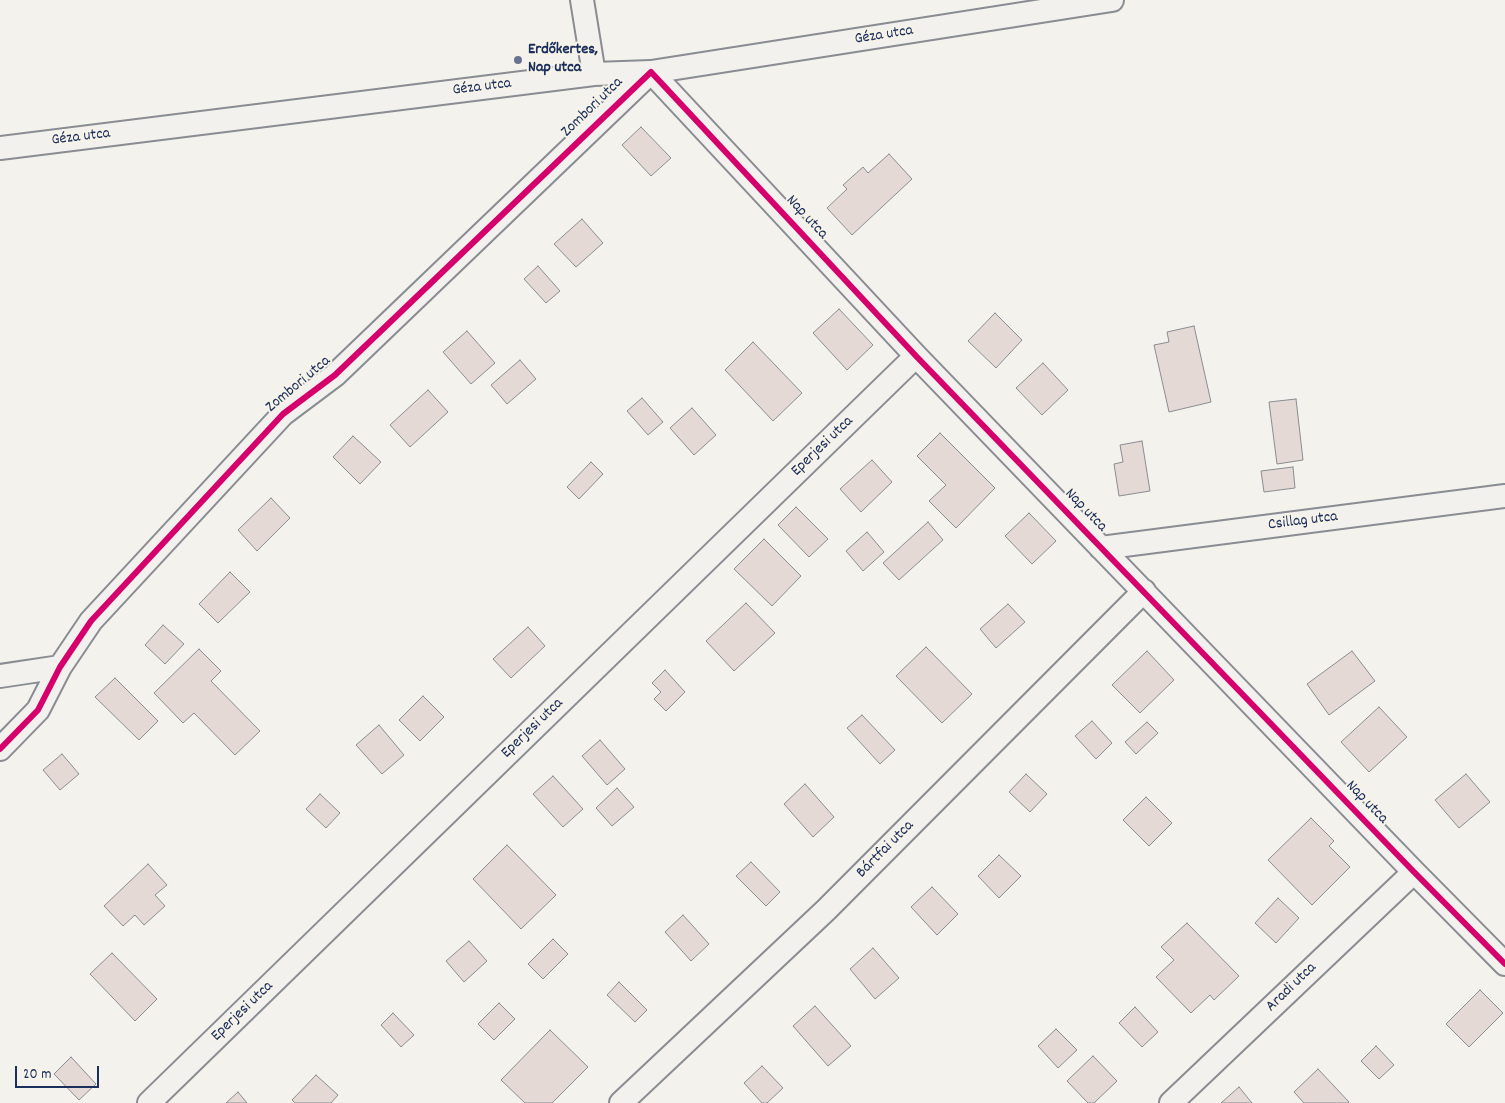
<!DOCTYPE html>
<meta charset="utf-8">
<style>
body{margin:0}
#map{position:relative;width:1505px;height:1103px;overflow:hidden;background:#f4f2ec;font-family:Dekko,sans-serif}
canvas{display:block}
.scale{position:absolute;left:15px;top:1066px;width:84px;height:22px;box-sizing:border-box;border:2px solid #1b2f5e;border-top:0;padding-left:6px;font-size:15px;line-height:18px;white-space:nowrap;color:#1b2f5e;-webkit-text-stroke:4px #f7f3e8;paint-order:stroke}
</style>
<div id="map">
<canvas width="1505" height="1103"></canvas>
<div class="scale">20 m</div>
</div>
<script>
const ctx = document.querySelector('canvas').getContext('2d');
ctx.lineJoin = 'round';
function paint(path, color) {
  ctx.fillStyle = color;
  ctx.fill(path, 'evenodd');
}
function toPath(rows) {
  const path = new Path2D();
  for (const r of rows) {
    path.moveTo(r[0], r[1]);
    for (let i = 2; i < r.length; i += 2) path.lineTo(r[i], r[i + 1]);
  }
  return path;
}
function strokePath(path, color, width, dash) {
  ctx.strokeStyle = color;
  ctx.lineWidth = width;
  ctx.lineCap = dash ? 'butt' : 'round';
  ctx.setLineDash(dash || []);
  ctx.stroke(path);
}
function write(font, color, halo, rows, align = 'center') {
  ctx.font = font + ' Dekko,sans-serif';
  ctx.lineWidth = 4;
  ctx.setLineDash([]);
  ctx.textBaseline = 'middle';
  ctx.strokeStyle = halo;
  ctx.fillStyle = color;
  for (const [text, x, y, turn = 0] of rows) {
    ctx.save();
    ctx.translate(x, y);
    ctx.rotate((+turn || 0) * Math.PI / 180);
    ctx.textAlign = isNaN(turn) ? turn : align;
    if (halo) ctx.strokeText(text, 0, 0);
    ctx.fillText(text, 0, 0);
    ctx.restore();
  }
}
const building = toPath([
 [641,127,671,158,651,176,622,145,641,127],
 [889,154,912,179,852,235,827,208,847,189,843,185,863,167,868,173,889,154],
 [582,219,603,243,576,267,554,244,582,219],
 [538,266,560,291,546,303,524,279,538,266],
 [839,309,873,345,847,370,813,333,839,309],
 [995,313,1022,340,996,368,968,341,995,313],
 [1194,326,1211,402,1169,412,1154,345,1169,342,1167,332,1194,326],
 [467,331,495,363,471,384,443,352,467,331],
 [753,342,802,393,773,421,725,370,753,342],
 [520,360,536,379,507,404,491,385,520,360],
 [1043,363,1068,390,1042,415,1016,388,1043,363],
 [428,390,448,412,410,447,390,425,428,390],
 [642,398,663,422,648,435,627,411,642,398],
 [1296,399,1303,460,1277,464,1269,402,1296,399],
 [692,408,716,435,694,455,670,428,692,408],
 [940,433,995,488,956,528,929,501,946,485,917,456,940,433],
 [353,436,381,462,360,484,333,457,353,436],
 [1142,441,1150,491,1119,496,1114,464,1123,462,1120,445,1142,441],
 [872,460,892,482,861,512,840,489,872,460],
 [591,462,603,474,579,499,567,487,591,462],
 [1293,467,1295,488,1264,492,1261,471,1293,467],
 [271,498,290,518,257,551,238,530,271,498],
 [796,507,828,539,809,557,778,525,796,507],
 [1029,513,1056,541,1032,564,1005,536,1029,513],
 [928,522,943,540,899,580,883,563,928,522],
 [867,532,884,552,863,571,846,551,867,532],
 [764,539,801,576,772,606,734,569,764,539],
 [230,572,250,592,218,623,199,604,230,572],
 [746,603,775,633,734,671,706,641,746,603],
 [1008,604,1025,622,996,648,980,629,1008,604],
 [163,625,184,644,165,664,145,645,163,625],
 [528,627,545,646,511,678,493,659,528,627],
 [926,647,972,694,942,723,896,676,926,647],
 [199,649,221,671,211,681,260,731,235,755,194,713,183,723,154,693,199,649],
 [1147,651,1174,680,1140,713,1112,685,1147,651],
 [1352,651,1375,681,1329,715,1307,684,1352,651],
 [665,670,685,692,666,711,654,699,661,692,652,683,665,670],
 [115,678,158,721,139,740,95,697,115,678],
 [423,696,444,717,420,741,399,720,423,696],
 [1379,707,1407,737,1369,772,1341,742,1379,707],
 [862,715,895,750,880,764,847,728,862,715],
 [1092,721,1112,743,1096,759,1075,736,1092,721],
 [1147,722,1158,733,1136,754,1125,742,1147,722],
 [379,725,404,755,382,774,356,745,379,725],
 [600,740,625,769,607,785,582,756,600,740],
 [62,754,79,774,60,790,43,770,62,754],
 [1026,774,1047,794,1030,812,1009,792,1026,774],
 [1466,774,1490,802,1459,828,1435,800,1466,774],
 [553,776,583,809,563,827,533,794,553,776],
 [805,784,834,817,813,837,784,804,805,784],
 [617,788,634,807,612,826,596,808,617,788],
 [320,794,340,813,326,828,306,809,320,794],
 [1146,797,1172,823,1149,846,1123,820,1146,797],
 [1311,818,1334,841,1329,846,1350,867,1312,905,1268,860,1311,818],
 [507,845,556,895,521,929,473,879,507,845],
 [999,855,1021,876,999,898,978,876,999,855],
 [751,862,780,892,766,906,736,876,751,862],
 [148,864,167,885,155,895,165,906,144,925,135,915,123,926,104,906,148,864],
 [932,887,958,914,937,935,911,907,932,887],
 [1278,898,1299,918,1276,943,1255,923,1278,898],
 [683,915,709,944,691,961,665,932,683,915],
 [1187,923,1239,976,1214,1000,1210,995,1191,1013,1156,977,1174,960,1161,947,1187,923],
 [553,939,568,954,543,979,528,964,553,939],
 [469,941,487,961,464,982,446,961,469,941],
 [873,948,899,978,875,999,850,969,873,948],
 [112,953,157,999,135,1021,90,974,112,953],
 [619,982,647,1010,635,1022,607,995,619,982],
 [1480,990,1503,1013,1469,1047,1446,1024,1480,990],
 [499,1003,515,1019,494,1040,478,1024,499,1003],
 [815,1006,851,1046,828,1066,793,1026,815,1006],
 [1135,1007,1158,1032,1142,1047,1119,1023,1135,1007],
 [393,1013,414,1035,401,1047,381,1025,393,1013],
 [1056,1029,1077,1050,1058,1068,1038,1046,1056,1029],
 [550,1030,588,1067,552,1103,525,1103,501,1080,550,1030],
 [1376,1046,1394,1065,1379,1079,1361,1061,1376,1046],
 [1093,1056,1117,1081,1094,1103,1088,1103,1067,1081,1093,1056],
 [71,1057,96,1084,79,1100,54,1074,71,1057],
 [762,1066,783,1088,767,1103,762,1103,744,1083,762,1066],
 [1318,1069,1349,1102,1348,1103,1304,1103,1294,1092,1318,1069],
 [316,1075,338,1095,331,1103,295,1103,292,1100,316,1075],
 [1239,1087,1252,1103,1221,1103,1239,1087],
 [238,1092,247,1103,226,1103,238,1092]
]);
paint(building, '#e4d9d5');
strokePath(building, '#898c92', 1);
const minor = toPath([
 [582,0,594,74],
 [0,148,594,74,651,72,1112,0],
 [1101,548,1505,496],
 [0,676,60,667],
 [0,749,38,710,60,667,91,621,283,414,335,375,651,72,916,356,1414,872,1505,964],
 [149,1103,916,356],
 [621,1103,826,910,1144,591],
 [1171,1103,1414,872]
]);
strokePath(minor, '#898c92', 26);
strokePath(minor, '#f2f1ed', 22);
strokePath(toPath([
 [0,749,38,710,60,667,91,621,283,414,335,375,651,72,916,356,1414,872,1505,964]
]), '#d6006c', 6);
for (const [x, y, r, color] of [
 [518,60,5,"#677390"]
]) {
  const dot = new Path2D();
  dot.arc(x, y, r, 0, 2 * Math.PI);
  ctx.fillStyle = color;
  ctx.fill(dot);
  strokePath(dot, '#f7f3e8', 2);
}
write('16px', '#1b2f5e', '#f7f3e8', [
 ["Géza utca",884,36,-9],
 ["Géza utca",482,88,-7],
 ["Zombori utca",593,108,-44],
 ["Géza utca",81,138,-7],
 ["Nap utca",806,218,47],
 ["Zombori utca",299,385,-40],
 ["Eperjesi utca",823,447,-44],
 ["Nap utca",1085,511,46],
 ["Csillag utca",1303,522,-7],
 ["Eperjesi utca",533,729,-44],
 ["Nap utca",1366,803,46],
 ["Bártfai utca",886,850,-45],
 ["Aradi utca",1292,988,-44],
 ["Eperjesi utca",243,1012,-44]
]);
write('bold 16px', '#1b2f5e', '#f7f3e8', [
 ["Erdőkertes,",528,51],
 ["Nap utca",528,69]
], 'left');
</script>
